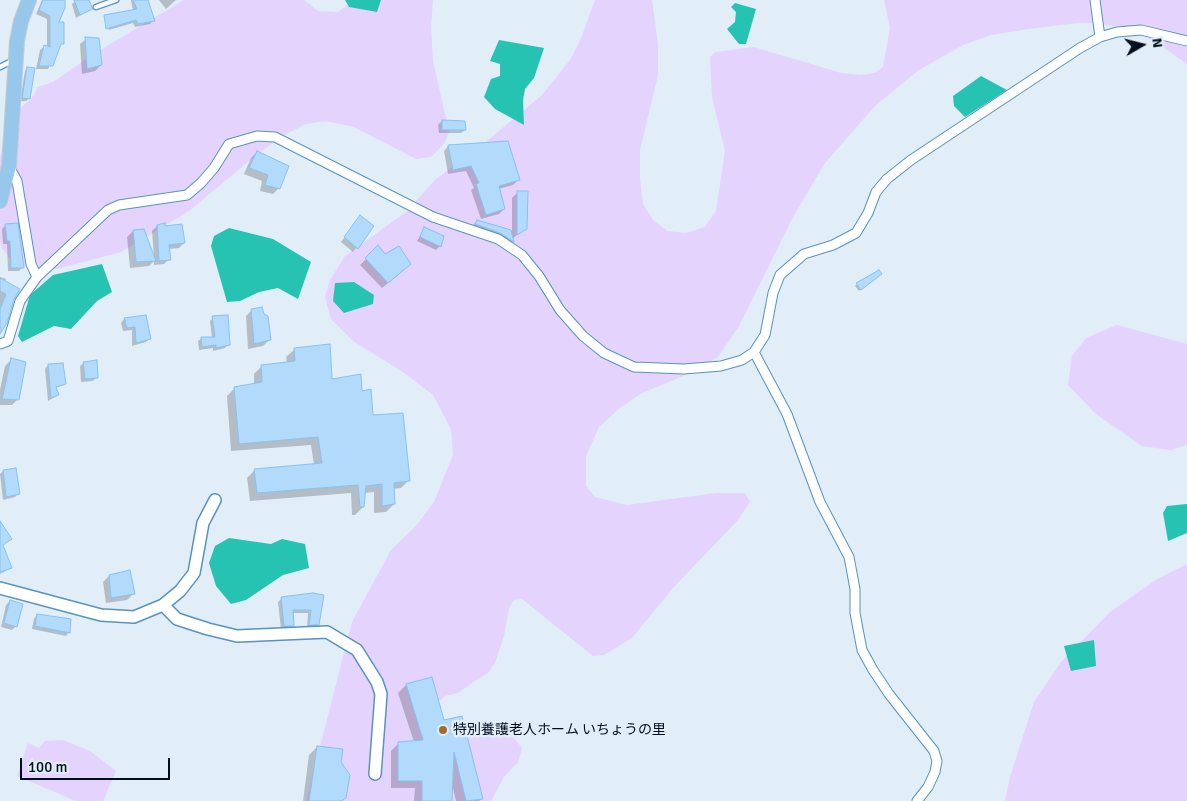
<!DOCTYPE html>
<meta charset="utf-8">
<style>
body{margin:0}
#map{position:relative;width:1187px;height:801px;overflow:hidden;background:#e1edf7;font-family:Signika,sans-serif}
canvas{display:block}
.north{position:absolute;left:1117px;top:20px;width:50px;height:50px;-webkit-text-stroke:4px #e1edf7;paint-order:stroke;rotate:82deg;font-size:14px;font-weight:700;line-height:20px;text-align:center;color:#000e1e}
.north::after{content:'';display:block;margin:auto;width:18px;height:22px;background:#000e1e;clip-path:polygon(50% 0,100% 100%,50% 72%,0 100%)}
.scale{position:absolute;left:20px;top:758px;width:150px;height:22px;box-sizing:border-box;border:2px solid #000e1e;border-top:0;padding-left:6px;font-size:15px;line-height:18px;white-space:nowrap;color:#000e1e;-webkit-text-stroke:4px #e1edf7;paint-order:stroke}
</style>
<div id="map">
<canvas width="1187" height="801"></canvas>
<div class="north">N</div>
<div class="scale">100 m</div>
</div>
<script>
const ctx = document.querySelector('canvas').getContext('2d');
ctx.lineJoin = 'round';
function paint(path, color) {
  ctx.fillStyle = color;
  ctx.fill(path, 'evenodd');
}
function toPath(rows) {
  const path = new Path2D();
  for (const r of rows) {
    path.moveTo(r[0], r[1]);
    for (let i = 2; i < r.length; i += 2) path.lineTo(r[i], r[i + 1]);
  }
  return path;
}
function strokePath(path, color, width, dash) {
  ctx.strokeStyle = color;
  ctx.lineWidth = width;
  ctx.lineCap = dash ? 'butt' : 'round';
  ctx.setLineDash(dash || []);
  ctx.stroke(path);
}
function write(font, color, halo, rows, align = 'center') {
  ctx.font = font + ' Signika,"Noto Sans JP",sans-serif';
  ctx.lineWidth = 5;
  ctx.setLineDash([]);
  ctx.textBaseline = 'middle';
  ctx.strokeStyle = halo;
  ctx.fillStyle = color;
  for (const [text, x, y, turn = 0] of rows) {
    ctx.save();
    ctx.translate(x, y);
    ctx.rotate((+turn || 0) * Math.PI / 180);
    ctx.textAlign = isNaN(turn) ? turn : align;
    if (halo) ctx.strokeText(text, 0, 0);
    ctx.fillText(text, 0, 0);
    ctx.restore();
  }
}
paint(toPath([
 [184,0,304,0,318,11,338,12,354,0,433,0,431,26,433,61,449,132,444,144,431,157,416,159,354,127,326,121,306,124,284,135,255,156,189,211,121,252,57,269,27,267,11,260,2,248,0,240,0,157,10,117,31,99,38,87,53,82,92,55],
 [595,0,652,0,658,45,658,75,640,150,640,179,643,204,653,220,667,231,686,233,705,227,716,211,725,151,712,97,710,57,715,52,754,47,841,73,860,75,875,73,883,67,890,28,884,0,1187,0,1187,64,1154,41,1124,28,1097,23,1078,23,1029,29,991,35,963,45,919,70,875,106,825,163,793,217,739,326,718,357,695,371,642,393,621,407,599,427,586,456,586,486,595,497,627,505,716,493,745,493,750,502,737,521,672,589,632,638,604,655,593,656,522,599,514,600,509,608,504,636,495,663,488,673,472,683,458,693,445,696,434,706,431,715,464,736,494,732,514,738,522,748,518,762,504,777,491,801,306,801,352,622,391,550,416,526,434,502,453,455,451,429,433,395,403,372,353,341,331,319,325,297,330,280,345,256,406,212,436,179,480,147,542,95,570,60,580,41],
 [1117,325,1187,344,1187,445,1170,450,1142,446,1096,414,1068,385,1072,356,1086,338],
 [1187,564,1187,801,1005,801,1010,777,1034,702,1061,662,1110,612,1157,579],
 [63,740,90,751,116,771,103,801,76,801,17,776,28,743,39,748,45,741]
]), '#e4d3fd');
paint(toPath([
 [345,0,381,0,377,12,349,7],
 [735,3,756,9,746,44,739,44,727,29,735,22,736,12,731,7],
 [499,40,544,48,534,78,525,89,523,100,524,125,495,109,484,97,491,79,500,76,500,64,490,61],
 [981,76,1007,90,965,117,954,106,953,96],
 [229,228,273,239,311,262,298,299,278,288,259,292,240,301,227,302,211,246,214,236],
 [102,264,112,292,97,301,71,329,54,326,22,342,18,336,30,295,53,275],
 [354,282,374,295,373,304,344,313,333,301,335,283],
 [1187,504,1187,533,1168,541,1163,513,1167,506],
 [229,538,271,544,282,539,305,544,309,568,283,575,246,600,231,604,216,586,209,563,215,546],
 [1094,640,1096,666,1071,671,1064,646]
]), '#27c3b2');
paint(toPath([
 [42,0,63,0,57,23,62,43,48,69,36,69,40,50,44,47,47,47,47,19,36,14],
 [77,0,88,0,91,9,76,18,72,4],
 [131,0,147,0,153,20,150,24,135,27,133,23,109,30,106,19,133,11],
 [159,0,176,0,166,9],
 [86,39,101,65,95,71,82,74,80,44],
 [27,68,29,98,26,101,20,101,25,71],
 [442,121,465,130,461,133,439,133,438,125],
 [448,146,518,180,513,185,498,189,504,209,499,214,481,219,471,190,474,188,466,171,448,174,444,151],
 [257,152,279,188,273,194,260,191,262,181,244,174,251,158],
 [518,192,526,228,512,239,513,242,508,247,471,227,477,221,512,231,512,198],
 [360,217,372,226,353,252,341,242],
 [6,225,23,267,19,271,8,271,7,244,3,244,2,229],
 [181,225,184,243,179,248,168,249,169,259,164,264,154,265,154,261,149,266,130,268,127,237,133,231,154,257,152,231,157,226],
 [424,229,440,246,436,250,417,241],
 [378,247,385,256,404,270,382,288,360,265],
 [879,271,879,275,859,291,855,286,857,284],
 [0,277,6,279,5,282,13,299,0,331],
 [252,310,269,340,263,346,248,349,246,316],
 [145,316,150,338,146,342,132,346,132,330,123,331,121,323,124,319],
 [213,318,228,344,225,348,213,351,213,348,199,350,198,341,202,338,212,338,210,321],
 [295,349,331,381,361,393,409,480,401,488,393,489,394,504,386,512,374,513,374,492,364,493,363,507,355,515,352,515,351,493,250,501,247,478,255,470,314,465,311,445,231,451,227,396,235,388,254,384,254,374,262,366,287,363,286,357],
 [11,360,18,399,12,405,0,405,0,390,5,366],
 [84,363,97,377,93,381,81,382,80,366],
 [48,365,65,384,55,388,58,395,48,401,45,369],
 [15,469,18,494,15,497,3,500,0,474,3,471],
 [0,558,11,568,0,574],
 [109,576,133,594,127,600,106,603,103,582],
 [322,596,318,624,315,628,307,628,308,613,292,613,293,625,290,629,281,629,278,602,282,598],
 [10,601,16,626,12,630,1,627,6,605],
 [37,615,69,632,66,636,32,629,34,619],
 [406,685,443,722,482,798,479,801,456,801,452,784,451,801,414,801,415,788,391,788,391,751,399,743,414,742,398,693],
 [317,747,340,762,345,797,342,801,303,801,309,755]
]), '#0003');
const building = toPath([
 [43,0,65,0,65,8,59,22,64,22,64,44,61,44,53,66,39,66,44,45,50,47,50,16,39,10,43,0],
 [74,0,89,0,93,9,80,15,74,0],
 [133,0,148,0,155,21,138,24,136,20,106,29,104,15,137,9,133,0],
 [85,37,99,38,102,65,87,69,85,37],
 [27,67,35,68,30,99,22,98,27,67],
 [442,120,465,121,466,130,442,130,442,120],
 [508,141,520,180,499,186,505,209,486,215,476,184,479,183,471,166,453,170,448,145,508,141],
 [257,151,289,166,280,189,265,185,268,175,249,168,257,151],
 [517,191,528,191,527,229,517,235,517,191],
 [360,215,374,226,358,249,344,237,360,215],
 [477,220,511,230,514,242,500,233,475,224,477,220],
 [18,223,24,268,11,268,10,241,7,241,5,224,18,223],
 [165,223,165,226,182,224,185,243,169,245,171,260,159,261,157,225,165,223],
 [424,227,444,236,441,247,420,237,424,227],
 [144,229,156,261,136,262,133,230,144,229],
 [378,245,385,254,399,246,411,264,388,283,365,258,378,245],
 [879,270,882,274,861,290,856,283,879,270],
 [0,278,20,289,14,299,7,323,0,334,0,309,6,294,0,291,0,278],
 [262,307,264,314,268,316,271,340,254,344,251,309,262,307],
 [146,315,151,339,136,343,135,327,127,328,124,318,146,315],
 [228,315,230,345,216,348,216,345,202,347,201,337,215,337,212,316,228,315],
 [330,344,332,379,361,374,362,391,371,389,373,415,403,413,410,481,394,483,395,504,382,506,382,484,366,486,364,507,360,507,358,485,257,493,254,469,322,463,318,437,239,444,234,387,262,382,261,365,295,361,294,348,330,344],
 [11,358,26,362,19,400,2,399,11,358],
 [97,360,98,378,85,379,83,362,97,360],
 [63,363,66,384,56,387,59,395,51,398,48,364,63,363],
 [16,468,20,494,6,497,3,470,16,468],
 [0,521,12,539,3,545,12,568,0,572,0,521],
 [130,570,135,594,111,598,109,575,130,570],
 [313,593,324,595,319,625,309,625,311,610,293,610,294,626,284,626,281,597,313,593],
 [10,600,23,604,17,627,4,623,10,600],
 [37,614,71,619,70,633,35,626,37,614],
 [432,677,444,720,462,716,483,799,466,801,454,752,452,801,422,801,422,781,398,781,398,742,423,740,406,684,432,677],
 [317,746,343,749,341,762,350,775,346,798,341,801,309,801,317,746]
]);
paint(building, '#b2dafb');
strokePath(building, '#84c2f2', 1);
const service = toPath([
 [96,7,116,0],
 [0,67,12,61]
]);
const minor = toPath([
 [1095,0,1100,37],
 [9,166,17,181,31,264,37,277],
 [0,344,8,341,20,301,37,277,108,210,119,205,187,195,201,183,214,168,229,144,257,136,275,137,433,217,498,239,522,255,539,276,560,310,583,336,604,353,634,367,684,369,721,366,742,360,754,352,765,335,773,293,780,275,804,254,833,245,856,233,868,213,876,192,887,179,911,160,1080,48,1100,37,1117,32,1141,30,1187,41],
 [754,352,787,414,820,502,849,557,855,589,855,613,862,650,873,670,889,694,934,751,937,761,935,772,928,787,917,801]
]);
const tertiary = toPath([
 [0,588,101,615,134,617,163,605,180,591,194,573,203,523,215,500],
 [163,605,177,619,208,629,237,636,327,632,357,650,377,682,381,694,375,774]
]);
const primary = toPath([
 [0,201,9,166,17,41,21,21,29,0]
]);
strokePath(service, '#5793c1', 7);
strokePath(minor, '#5793c1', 11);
strokePath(tertiary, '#5793c1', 14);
strokePath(primary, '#c7cace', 16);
strokePath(service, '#fff', 4.5);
strokePath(minor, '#fff', 9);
strokePath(tertiary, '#fff', 11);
strokePath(primary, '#97c8ec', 14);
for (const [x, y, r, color] of [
 [443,730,5,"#a66a2d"]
]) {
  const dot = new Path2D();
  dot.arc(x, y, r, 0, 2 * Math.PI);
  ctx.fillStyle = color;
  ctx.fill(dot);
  strokePath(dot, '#e1edf7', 2);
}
write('14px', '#000e1e', '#e1edf7', [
 ["特別養護老人ホーム いちょうの里",453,730]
], 'left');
</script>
